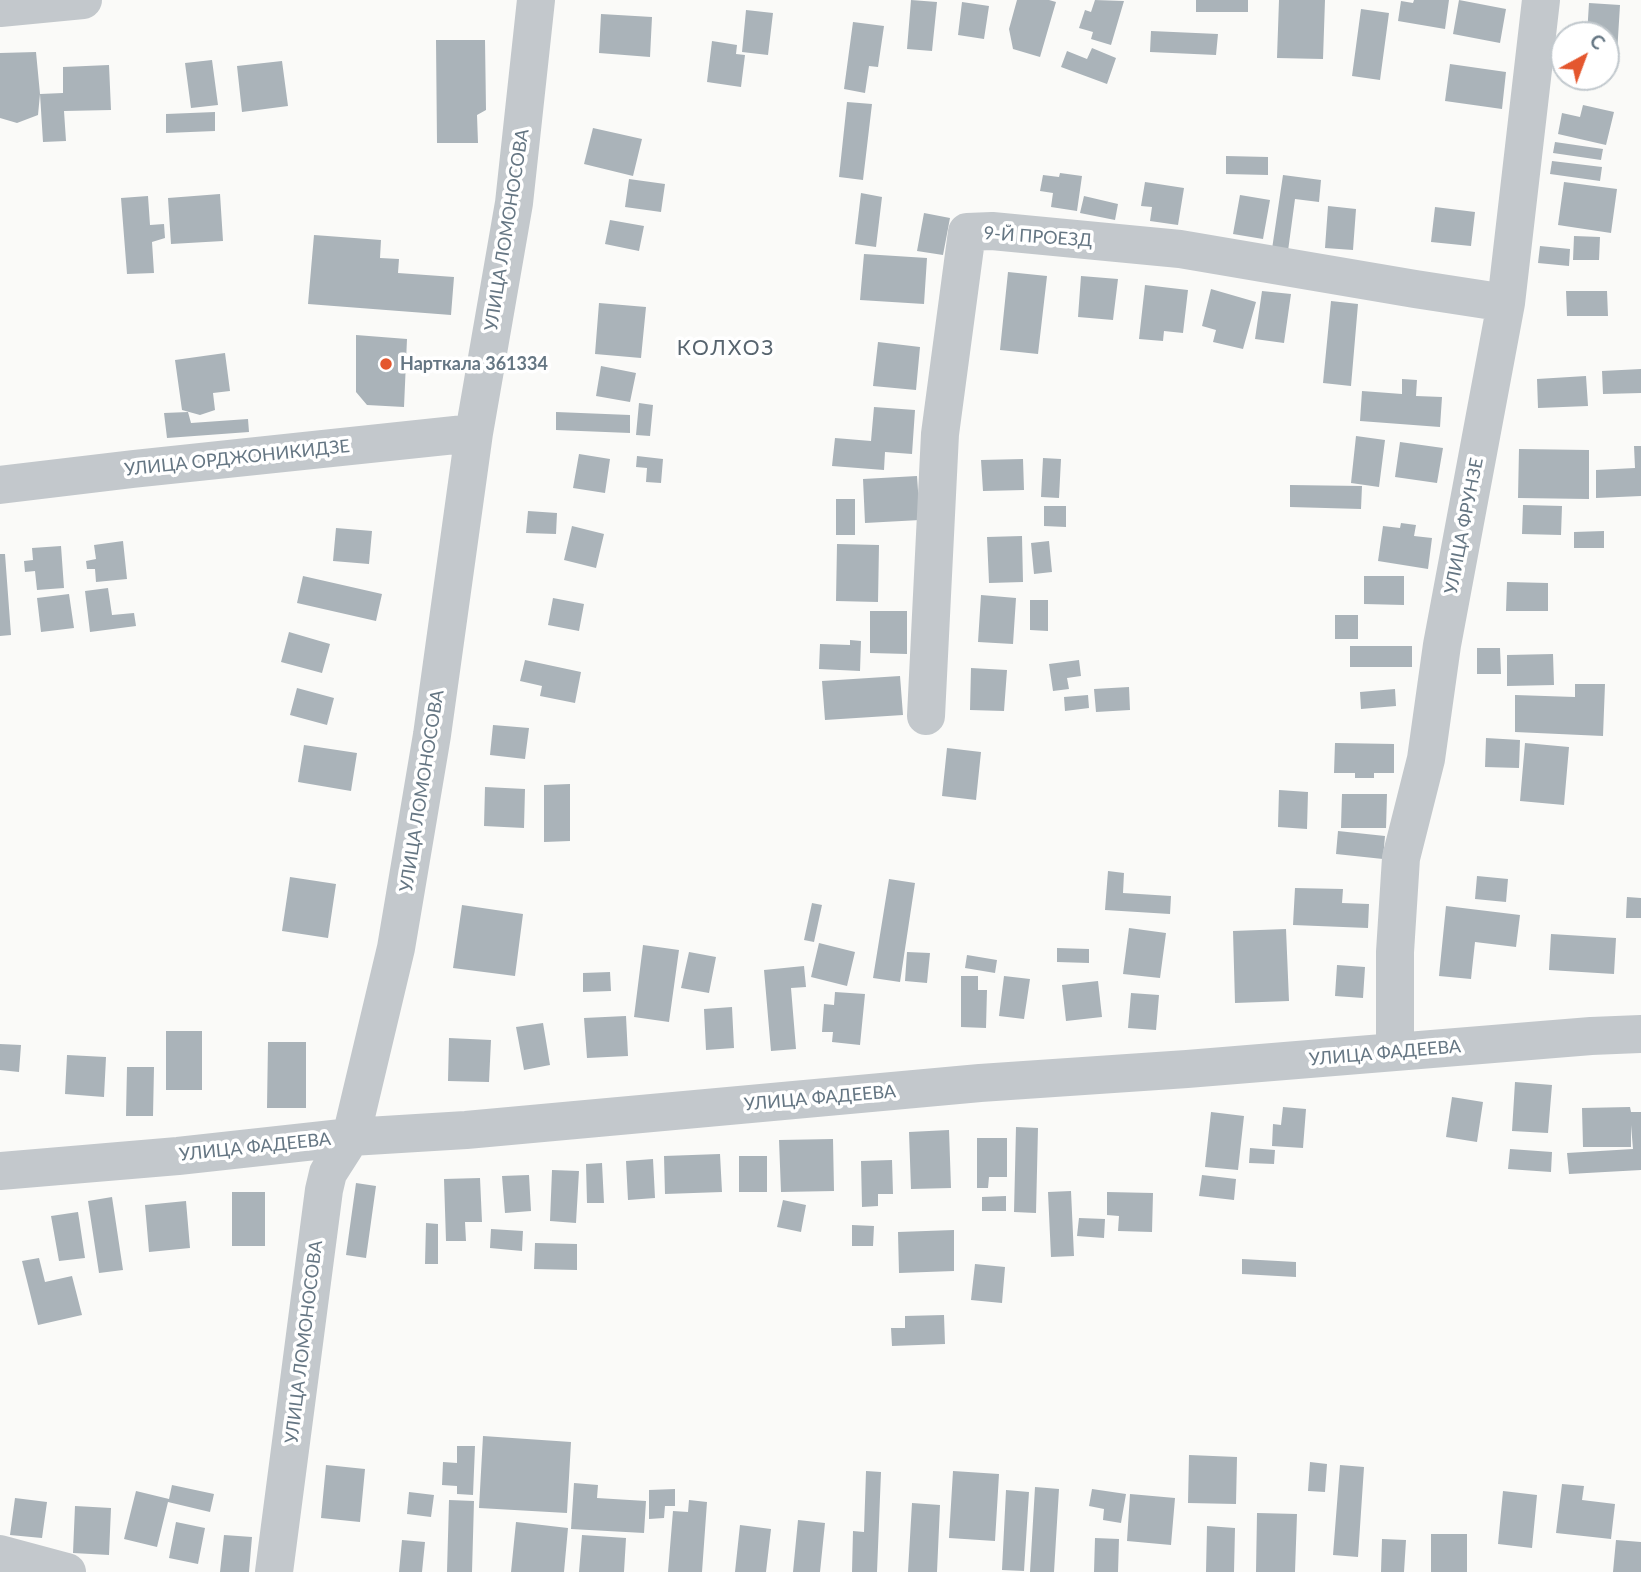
<!DOCTYPE html>
<meta charset="utf-8">
<style>
body{margin:0}
#map{position:relative;width:1641px;height:1572px;overflow:hidden;background:#fafaf8;font-family:Lato,sans-serif}
canvas{display:block}
.north{position:absolute;left:1550px;top:21px;width:70px;height:70px;box-sizing:border-box;background:#fff;border:2px solid #c1c8cd;border-radius:50%;rotate:41deg;font-size:19px;font-weight:700;line-height:28px;text-align:center;color:#657683}
.north::after{content:'';display:block;margin:auto;width:24px;height:32px;background:#e4572e;clip-path:polygon(50% 0,100% 100%,50% 72%,0 100%)}
</style>
<div id="map">
<canvas width="1641" height="1572"></canvas>
<div class="north">С</div>
</div>
<script>
const ctx = document.querySelector('canvas').getContext('2d');
ctx.lineJoin = 'round';
function paint(path, color) {
  ctx.fillStyle = color;
  ctx.fill(path, 'evenodd');
}
function toPath(rows) {
  const path = new Path2D();
  for (const r of rows) {
    path.moveTo(r[0], r[1]);
    for (let i = 2; i < r.length; i += 2) path.lineTo(r[i], r[i + 1]);
  }
  return path;
}
function strokePath(path, color, width, dash) {
  ctx.strokeStyle = color;
  ctx.lineWidth = width;
  ctx.lineCap = dash ? 'butt' : 'round';
  ctx.setLineDash(dash || []);
  ctx.stroke(path);
}
function write(font, color, halo, rows, align = 'center') {
  ctx.font = font + ' Lato,sans-serif';
  ctx.lineWidth = 7;
  ctx.setLineDash([]);
  ctx.textBaseline = 'middle';
  ctx.strokeStyle = halo;
  ctx.fillStyle = color;
  for (const [text, x, y, turn = 0] of rows) {
    ctx.save();
    ctx.translate(x, y);
    ctx.rotate((+turn || 0) * Math.PI / 180);
    ctx.textAlign = isNaN(turn) ? turn : align;
    if (halo) ctx.strokeText(text, 0, 0);
    ctx.fillText(text, 0, 0);
    ctx.restore();
  }
}
paint(toPath([
 [911,0,937,2,932,51,907,49],
 [1017,0,1049,0,1056,2,1040,57,1013,49,1009,29],
 [1095,0,1124,1,1111,45,1091,39,1093,32,1079,28,1085,10,1091,12],
 [1196,0,1248,0,1248,12,1196,12],
 [1279,0,1325,0,1323,59,1277,58],
 [1414,0,1449,0,1445,29,1398,21,1401,1,1413,3],
 [1459,0,1506,9,1500,43,1453,34],
 [962,2,989,6,984,39,958,35],
 [1589,3,1620,5,1616,70,1606,69,1606,35,1587,35],
 [1361,9,1389,13,1380,80,1352,76],
 [746,10,773,13,768,55,742,52],
 [601,14,652,17,650,57,599,53],
 [853,22,884,26,878,67,869,66,865,93,844,89],
 [1151,31,1218,34,1216,55,1150,52],
 [436,40,485,40,486,110,477,115,478,143,437,143],
 [712,41,737,45,736,54,745,55,741,87,707,82],
 [1092,48,1116,58,1107,84,1061,67,1067,51,1087,59],
 [36,52,40,94,38,115,17,123,0,118,0,53],
 [212,60,218,105,191,108,185,63],
 [282,61,288,106,242,112,237,66],
 [1450,64,1506,72,1502,109,1445,101],
 [109,65,111,110,64,111,66,141,43,142,40,94,63,93,63,67],
 [847,102,872,104,863,180,839,177],
 [1583,105,1614,112,1606,145,1558,134,1562,113,1580,117],
 [215,112,215,131,166,133,166,114],
 [593,128,642,139,633,176,584,164],
 [1555,142,1603,149,1601,160,1553,153],
 [1226,156,1268,157,1268,175,1226,174],
 [1552,161,1602,167,1600,181,1550,174],
 [1060,173,1082,176,1077,211,1051,207,1053,193,1040,191,1043,175,1059,177],
 [1283,175,1321,180,1319,202,1295,199,1288,251,1272,249],
 [629,179,665,184,661,212,625,207],
 [1145,182,1184,188,1178,225,1150,221,1152,207,1141,206],
 [1564,182,1617,189,1611,233,1558,225],
 [861,193,882,197,876,247,855,244],
 [220,194,223,241,171,244,168,198],
 [1240,195,1270,200,1263,239,1233,234],
 [148,196,150,225,164,224,165,238,152,242,154,273,127,274,121,198],
 [1084,196,1118,204,1115,220,1080,213],
 [1328,206,1356,209,1353,250,1325,248],
 [1435,207,1475,212,1471,246,1431,242],
 [924,213,950,218,943,255,917,251],
 [610,220,644,226,639,251,605,244],
 [314,235,381,240,380,258,399,259,398,273,454,277,451,315,308,304],
 [1574,236,1600,237,1599,260,1573,260],
 [1540,246,1570,249,1569,266,1538,263],
 [864,254,927,258,924,304,860,300],
 [1008,272,1047,276,1038,354,1000,350],
 [1081,276,1118,279,1113,320,1078,317],
 [1145,285,1188,290,1183,333,1164,331,1163,341,1139,339],
 [1211,289,1256,302,1243,349,1213,342,1216,330,1202,326],
 [1262,291,1291,294,1284,343,1255,339],
 [1566,291,1607,291,1608,316,1567,316],
 [1331,301,1358,304,1351,386,1323,383],
 [599,303,646,307,641,358,595,354],
 [356,335,407,339,404,407,367,405,356,392],
 [878,342,920,347,916,390,873,386],
 [225,353,230,391,213,393,215,410,200,415,182,410,175,360],
 [601,366,636,373,630,402,596,396],
 [1641,369,1641,393,1603,394,1602,371],
 [1586,376,1588,406,1538,408,1537,379],
 [1402,379,1417,380,1416,396,1442,397,1440,427,1360,421,1362,391,1402,394],
 [639,403,653,405,650,436,636,435],
 [874,407,915,410,912,454,885,452,884,470,832,466,835,438,871,441],
 [188,412,191,423,248,419,249,432,167,438,164,413],
 [556,412,630,415,630,433,556,430],
 [1356,436,1385,440,1379,487,1351,483],
 [1400,442,1443,448,1437,483,1395,477],
 [1634,446,1641,446,1641,496,1596,498,1596,470,1635,468],
 [1519,449,1589,450,1589,499,1518,498],
 [579,454,610,459,605,493,573,488],
 [637,456,663,459,661,483,646,482,647,468,636,467],
 [1043,458,1061,459,1059,498,1041,497],
 [1023,459,1024,490,983,491,981,460],
 [917,476,920,520,865,523,863,479],
 [1290,485,1362,486,1361,509,1290,507],
 [836,499,855,499,855,535,836,535],
 [1523,505,1562,506,1561,535,1522,534],
 [1044,506,1066,506,1066,527,1044,526],
 [528,511,557,513,556,534,526,533],
 [1401,523,1416,525,1414,536,1432,538,1428,569,1378,561,1383,526,1400,528],
 [572,526,604,534,596,568,564,560],
 [336,528,372,531,369,564,333,561],
 [1604,531,1604,548,1574,548,1574,532],
 [1022,536,1023,582,989,583,987,537],
 [123,541,127,579,96,582,95,569,87,569,86,561,96,559,94,545],
 [1049,541,1052,572,1034,574,1031,543],
 [837,544,879,545,878,602,836,601],
 [61,546,64,588,37,590,35,571,25,572,24,561,33,560,32,548],
 [0,554,5,554,11,635,0,636],
 [303,576,382,594,376,621,297,603],
 [1364,576,1404,576,1404,605,1364,604],
 [1507,582,1548,583,1548,611,1506,611],
 [108,588,112,615,134,613,136,626,90,632,85,591],
 [69,594,74,628,41,632,37,598],
 [981,595,1016,598,1013,644,978,642],
 [553,598,584,604,579,631,548,625],
 [1030,600,1048,600,1048,631,1030,630],
 [870,611,907,611,907,654,870,653],
 [1335,615,1358,615,1358,639,1335,639],
 [289,632,330,644,322,673,281,662],
 [850,640,861,641,860,671,819,669,820,644,850,645],
 [1350,646,1412,646,1412,667,1350,667],
 [1477,648,1500,648,1501,674,1477,674],
 [1553,654,1554,685,1507,686,1507,655],
 [525,660,581,672,575,703,540,696,542,686,520,681],
 [1079,660,1081,676,1067,678,1069,689,1053,691,1049,664],
 [971,668,1007,670,1004,711,970,710],
 [900,676,903,715,825,720,822,681],
 [1575,684,1605,684,1603,736,1515,732,1515,695,1575,697],
 [1129,687,1130,710,1096,712,1094,689],
 [297,688,334,698,327,725,290,715],
 [1395,689,1396,706,1361,709,1360,692],
 [1088,695,1089,708,1065,711,1064,697],
 [493,725,529,728,525,759,490,755],
 [1486,738,1520,740,1519,768,1485,767],
 [1335,743,1394,744,1394,773,1374,773,1374,778,1355,778,1355,773,1334,773],
 [1525,743,1569,747,1564,805,1520,801],
 [304,745,357,753,351,791,298,782],
 [947,748,981,752,976,800,942,796],
 [570,784,570,841,544,842,544,785],
 [485,787,525,789,524,828,484,826],
 [1279,790,1308,792,1307,829,1278,827],
 [1342,794,1387,794,1386,828,1341,828],
 [1338,831,1385,836,1383,859,1336,854],
 [1108,871,1124,873,1123,893,1171,896,1170,914,1105,910],
 [1477,876,1508,879,1506,902,1475,899],
 [290,877,336,884,328,938,282,931],
 [889,879,915,883,900,982,873,978],
 [1295,888,1343,889,1342,903,1369,904,1368,928,1293,925],
 [1627,897,1641,898,1641,918,1626,918],
 [812,903,822,905,814,942,804,940],
 [462,905,523,914,515,976,453,968],
 [1446,906,1520,915,1516,947,1475,942,1471,979,1439,976],
 [1129,928,1166,933,1160,978,1123,974],
 [1286,929,1289,1001,1235,1003,1233,931],
 [1551,934,1616,938,1614,974,1549,970],
 [819,943,855,952,847,986,811,977],
 [643,945,679,950,669,1022,634,1017],
 [1057,948,1089,949,1089,963,1057,962],
 [689,952,716,957,709,993,681,988],
 [907,952,930,953,927,983,905,981],
 [967,955,997,960,995,973,965,968],
 [1337,965,1365,967,1363,998,1335,996],
 [804,966,806,987,791,988,796,1049,771,1051,764,970],
 [610,972,611,991,583,992,583,973],
 [961,976,978,976,978,990,987,990,986,1028,961,1027],
 [1004,976,1030,979,1024,1019,999,1016],
 [1098,981,1102,1017,1066,1021,1062,985],
 [835,992,865,994,860,1045,832,1042,833,1032,822,1032,824,1004,834,1005],
 [1131,993,1159,995,1156,1030,1128,1028],
 [732,1007,734,1048,706,1050,704,1009],
 [626,1016,628,1056,587,1058,584,1018],
 [543,1023,550,1065,524,1070,516,1027],
 [166,1031,202,1031,202,1090,166,1090],
 [449,1038,491,1040,489,1082,448,1081],
 [268,1042,306,1042,306,1108,267,1108],
 [0,1044,21,1045,19,1072,0,1070],
 [67,1055,106,1057,104,1097,65,1094],
 [127,1067,154,1067,153,1116,126,1116],
 [1515,1082,1552,1085,1548,1133,1512,1131],
 [1452,1097,1483,1102,1477,1142,1446,1137],
 [1283,1107,1306,1109,1303,1148,1272,1146,1273,1124,1281,1125],
 [1630,1107,1631,1112,1641,1112,1641,1170,1569,1174,1567,1153,1633,1149,1631,1125,1631,1147,1583,1147,1582,1108],
 [1211,1112,1244,1116,1238,1170,1205,1167],
 [1016,1127,1038,1128,1036,1213,1014,1212],
 [949,1130,951,1188,911,1189,909,1132],
 [977,1138,1007,1138,1007,1177,989,1177,988,1188,977,1188],
 [833,1139,834,1191,781,1192,779,1140],
 [1250,1148,1275,1150,1274,1164,1249,1163],
 [1510,1149,1552,1152,1551,1172,1508,1169],
 [720,1154,722,1192,665,1194,664,1156],
 [739,1156,767,1156,767,1192,739,1192],
 [653,1159,655,1198,628,1200,626,1161],
 [892,1160,893,1194,878,1194,878,1206,862,1207,861,1161],
 [602,1163,604,1203,587,1203,586,1164],
 [552,1170,579,1171,576,1223,550,1221],
 [529,1175,531,1211,505,1213,502,1176],
 [1202,1175,1236,1179,1234,1200,1199,1196],
 [480,1178,482,1222,465,1222,466,1241,446,1241,444,1179],
 [356,1183,376,1186,366,1258,346,1255],
 [1071,1191,1074,1256,1051,1257,1048,1192],
 [232,1192,265,1192,265,1246,232,1246],
 [1107,1192,1153,1193,1152,1232,1118,1231,1119,1216,1107,1215],
 [1006,1196,1006,1211,982,1211,982,1197],
 [112,1197,123,1270,99,1273,88,1201],
 [783,1200,806,1205,801,1232,777,1227],
 [186,1201,190,1248,149,1252,145,1205],
 [78,1212,85,1258,59,1261,51,1216],
 [1079,1218,1105,1219,1104,1238,1077,1236],
 [426,1223,438,1224,438,1264,425,1264],
 [852,1225,874,1226,873,1246,852,1246],
 [491,1229,523,1231,522,1251,490,1248],
 [954,1230,954,1271,899,1273,898,1232],
 [535,1243,577,1244,577,1270,534,1269],
 [39,1258,45,1282,72,1276,82,1315,38,1325,22,1261],
 [1242,1259,1296,1262,1296,1277,1242,1274],
 [975,1264,1005,1267,1002,1303,971,1300],
 [944,1315,945,1344,892,1346,891,1328,905,1328,905,1316],
 [483,1436,571,1442,567,1513,479,1508],
 [457,1446,475,1446,473,1495,457,1494,457,1486,442,1485,443,1462,457,1463],
 [1189,1455,1237,1457,1236,1504,1188,1503],
 [1310,1462,1327,1464,1325,1492,1308,1491],
 [326,1465,365,1469,360,1522,321,1518],
 [1340,1465,1364,1467,1358,1557,1333,1555],
 [866,1471,881,1472,877,1572,852,1572,853,1531,864,1532],
 [953,1471,999,1474,995,1541,949,1538],
 [574,1483,598,1485,597,1498,646,1501,644,1533,571,1529],
 [1562,1484,1584,1486,1582,1500,1615,1504,1611,1539,1556,1533],
 [172,1485,214,1494,210,1512,168,1502,157,1547,124,1539,136,1491,169,1499],
 [1035,1487,1059,1489,1054,1572,1030,1572],
 [675,1489,675,1506,665,1506,664,1518,649,1519,649,1490],
 [1092,1489,1126,1494,1121,1523,1103,1520,1104,1509,1089,1506],
 [1006,1490,1029,1492,1024,1571,1002,1570],
 [1503,1491,1537,1495,1532,1548,1498,1544],
 [409,1492,434,1495,431,1517,407,1514],
 [1130,1494,1175,1498,1171,1545,1127,1541],
 [15,1498,47,1502,42,1538,10,1535],
 [449,1500,474,1501,472,1572,447,1572],
 [689,1500,707,1502,702,1572,668,1572,673,1511,688,1512],
 [912,1503,940,1505,937,1572,908,1572],
 [75,1506,111,1508,109,1555,73,1553],
 [1257,1513,1297,1514,1295,1572,1256,1572],
 [798,1520,825,1523,820,1572,793,1572],
 [176,1522,205,1528,198,1564,169,1558],
 [516,1522,568,1528,564,1572,511,1572],
 [740,1525,771,1529,766,1572,735,1572],
 [1207,1526,1235,1528,1234,1572,1206,1572],
 [1431,1534,1467,1534,1467,1572,1431,1572],
 [224,1535,252,1537,249,1572,220,1572],
 [582,1535,626,1538,624,1572,579,1572],
 [1095,1538,1119,1539,1118,1572,1094,1572],
 [1382,1539,1406,1540,1404,1572,1381,1572],
 [402,1540,425,1542,422,1572,399,1572],
 [1616,1540,1641,1542,1641,1572,1613,1572]
]), '#aab3b9');
strokePath(toPath([
 [0,8,83,0],
 [0,485,133,469,474,433],
 [926,716,940,434,967,232,992,231,1180,249,1415,289,1506,303],
 [1395,1052,1395,952,1401,858,1426,759,1442,645,1506,303,1541,0],
 [0,1171,178,1156,351,1137,466,1130,980,1083,1187,1069,1591,1036,1641,1034],
 [0,1554,67,1572],
 [274,1572,324,1190,328,1173,351,1137,396,948,432,735,474,433,514,203,536,0]
]), '#c3c8cc', 38);
for (const [x, y, r, color] of [
 [386,364,7,"#e4572e"]
]) {
  const dot = new Path2D();
  dot.arc(x, y, r, 0, 2 * Math.PI);
  ctx.fillStyle = color;
  ctx.fill(dot);
  strokePath(dot, '#fff', 2.5);
}
write('18px', '#657683', '#fff', [
 ["УЛИЦА ЛОМОНОСОВА",507,230,-81],
 ["9-Й ПРОЕЗД",1038,237,4],
 ["УЛИЦА ОРДЖОНИКИДЗЕ",237,458,-6],
 ["УЛИЦА ФРУНЗЕ",1464,526,-79],
 ["УЛИЦА ЛОМОНОСОВА",422,791,-81],
 ["УЛИЦА ФАДЕЕВА",1385,1053,-5],
 ["УЛИЦА ФАДЕЕВА",820,1098,-5],
 ["УЛИЦА ФАДЕЕВА",255,1147,-6],
 ["УЛИЦА ЛОМОНОСОВА",304,1342,-83]
]);
write('bold 18px', '#657683', '#fff', [
 ["Нарткала 361334",400,364]
], 'left');
ctx.letterSpacing = '2px';
write('21px', '#57646e', '#fff', [
 ["КОЛХОЗ",726,348]
]);
ctx.letterSpacing = '0px';
</script>
